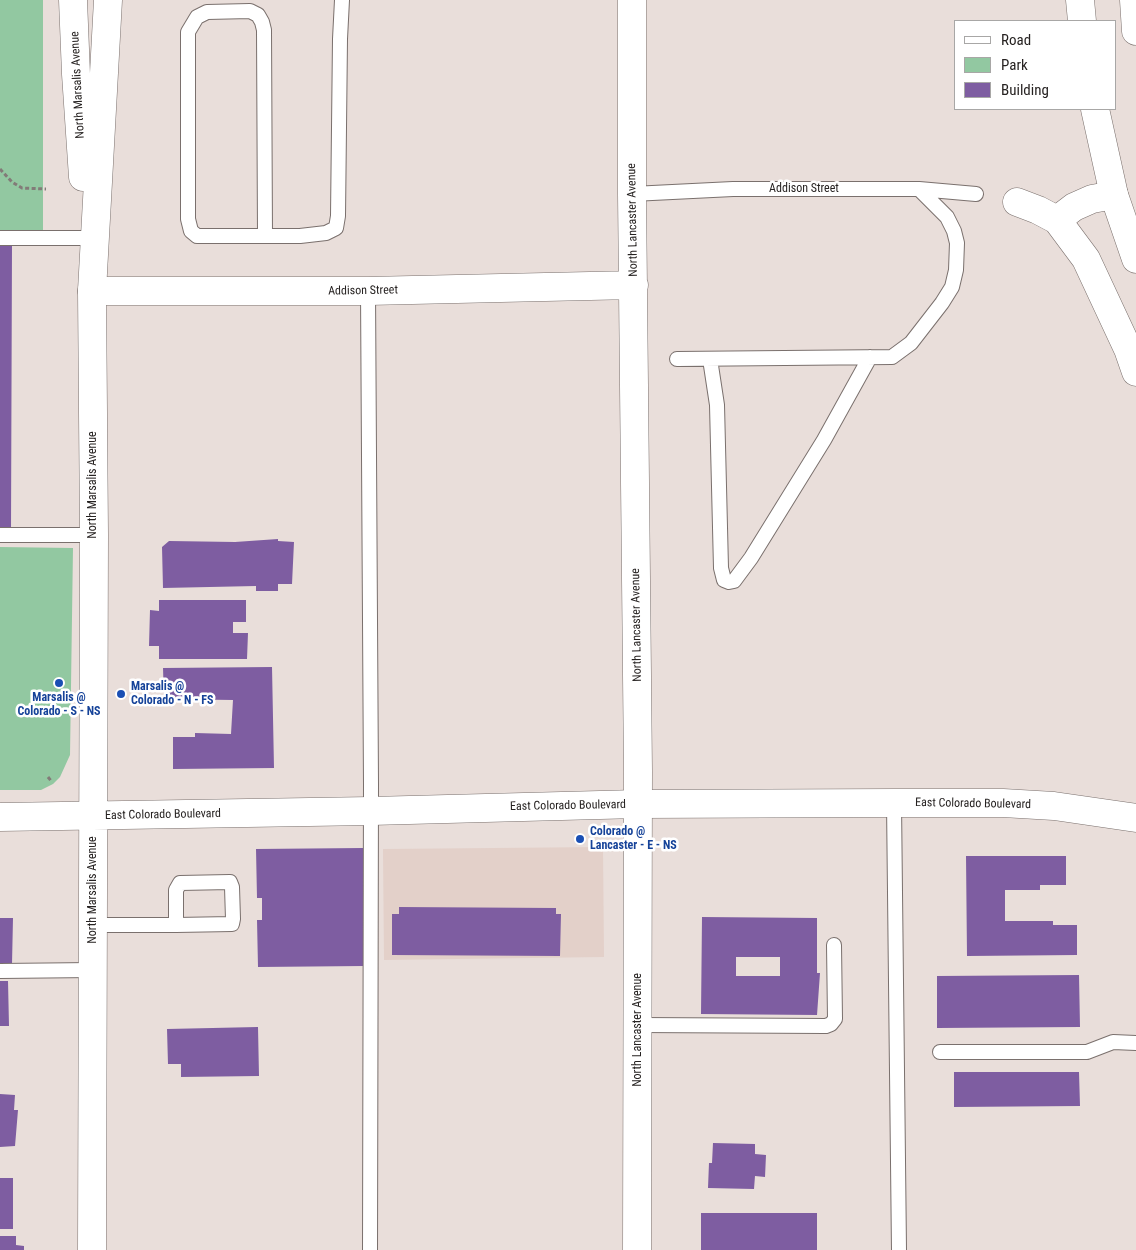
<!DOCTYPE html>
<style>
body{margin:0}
#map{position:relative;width:1136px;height:1250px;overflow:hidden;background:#e9deda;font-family:"Roboto Condensed",sans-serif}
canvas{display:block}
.legend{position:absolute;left:954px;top:20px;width:162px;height:90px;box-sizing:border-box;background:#fff;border:1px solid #a8a7a6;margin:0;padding:6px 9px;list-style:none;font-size:15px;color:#262221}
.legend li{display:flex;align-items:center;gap:10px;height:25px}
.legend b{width:25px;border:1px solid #a8a7a6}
</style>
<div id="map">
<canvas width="1136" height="1250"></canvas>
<ul class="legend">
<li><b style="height:6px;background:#fff"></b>Road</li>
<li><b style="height:14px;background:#92c8a1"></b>Park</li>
<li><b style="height:14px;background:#7e5da1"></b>Building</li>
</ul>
</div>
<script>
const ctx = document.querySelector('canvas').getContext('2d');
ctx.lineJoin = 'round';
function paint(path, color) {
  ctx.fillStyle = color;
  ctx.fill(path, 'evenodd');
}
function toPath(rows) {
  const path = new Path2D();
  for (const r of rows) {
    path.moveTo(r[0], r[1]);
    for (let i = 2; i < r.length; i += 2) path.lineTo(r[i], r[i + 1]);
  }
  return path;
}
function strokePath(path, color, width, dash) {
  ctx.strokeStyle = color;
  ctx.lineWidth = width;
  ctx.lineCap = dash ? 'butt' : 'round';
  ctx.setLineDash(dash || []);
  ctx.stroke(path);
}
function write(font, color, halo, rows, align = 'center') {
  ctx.font = font + ' "Roboto Condensed",sans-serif';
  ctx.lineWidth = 5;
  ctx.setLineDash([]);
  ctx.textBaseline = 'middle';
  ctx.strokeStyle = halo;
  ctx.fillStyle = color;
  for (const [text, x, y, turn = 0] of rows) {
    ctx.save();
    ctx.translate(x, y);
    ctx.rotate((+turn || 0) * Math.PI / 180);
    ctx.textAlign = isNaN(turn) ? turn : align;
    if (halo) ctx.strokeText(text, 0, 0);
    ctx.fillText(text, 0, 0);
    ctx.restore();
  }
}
paint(toPath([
 [603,847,604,957,384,960,383,849]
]), '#e3d0c9');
paint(toPath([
 [0,0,43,0,43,231,0,232],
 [0,547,73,548,70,755,60,777,53,784,41,790,0,790]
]), '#92c8a1');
paint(toPath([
 [0,244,12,244,11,530,0,530],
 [278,539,278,541,294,542,292,584,278,584,278,591,256,591,256,586,163,588,162,547,169,541,235,542],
 [159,600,246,600,246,622,233,622,233,633,248,633,247,659,159,659,159,646,149,646,150,610,159,611],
 [272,667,274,768,173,769,173,737,195,737,195,733,231,734,233,700,164,699,163,668],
 [363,848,364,966,258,967,257,920,262,920,262,898,257,898,256,849],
 [966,856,1066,856,1066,885,1040,885,1040,890,1005,890,1005,921,1053,921,1053,925,1077,925,1077,955,967,956],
 [399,907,556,908,556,914,561,914,560,956,392,955,392,914,399,914],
 [702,917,817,918,817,973,820,973,817,1015,701,1014],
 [736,957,780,957,780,976,736,976],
 [0,918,13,918,12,964,0,964],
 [1079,975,1080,1027,937,1028,937,976],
 [0,981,8,981,9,1026,0,1026],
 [258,1027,259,1076,181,1077,181,1064,168,1064,167,1029],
 [954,1072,1079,1072,1080,1106,954,1107],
 [0,1094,15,1095,14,1110,18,1110,15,1146,0,1147],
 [713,1143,755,1144,755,1154,766,1155,765,1177,755,1176,754,1189,708,1188,709,1163,712,1163],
 [0,1178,13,1178,13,1229,0,1229],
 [701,1213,817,1213,817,1250,701,1250],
 [0,1236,16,1236,16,1245,24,1246,24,1250,0,1250]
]), '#7e5da1');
const lane = toPath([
 [632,194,733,189,919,189,976,194],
 [265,236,264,30,262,22,258,15,250,11,207,12,197,17,188,32,188,219,191,231,197,236,300,236,326,233,336,228,338,216,340,39,342,0],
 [0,238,88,238],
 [368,291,371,784,370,1250],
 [677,359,892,357,911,343,942,303,952,287,956,270,957,243,954,231,947,217,919,189],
 [710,359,717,405,721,568,724,580,729,582,734,581,751,558,824,440,870,357],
 [0,535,94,535],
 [894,803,899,1250],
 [93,925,176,925,232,924,233,919,232,887,230,882,180,883,176,890,176,925],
 [0,971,93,970],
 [638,1025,826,1026,831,1024,835,1019,834,945],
 [940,1052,1087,1052,1113,1042,1136,1043]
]);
const street = toPath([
 [632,0,632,194,638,771,637,1250],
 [1017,202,1038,210,1057,220,1086,259,1128,349,1136,372],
 [1057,220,1074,207,1092,199,1114,195],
 [92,291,368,291,634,285]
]);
const secondary = toPath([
 [73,0,76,74,83,177],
 [1080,0,1082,21],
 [1134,0,1136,31],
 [1095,109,1114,195,1136,259],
 [0,817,371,811,638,804,894,803,1003,803,1054,806,1136,818],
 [92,1250,94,535,92,291,108,0]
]);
strokePath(lane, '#7a706d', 16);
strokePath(street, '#7a706d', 29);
strokePath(secondary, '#7a706d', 29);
strokePath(toPath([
 [0,169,12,182,22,188,46,189],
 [48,777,52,782]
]), '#827b78', 3, [4, 2.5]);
strokePath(lane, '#fff', 14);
strokePath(street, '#fff', 28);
strokePath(secondary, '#fff', 28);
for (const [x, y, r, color] of [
 [59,683,5,"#1a4fb4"],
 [121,694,5,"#1a4fb4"],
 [580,839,5,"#1a4fb4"]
]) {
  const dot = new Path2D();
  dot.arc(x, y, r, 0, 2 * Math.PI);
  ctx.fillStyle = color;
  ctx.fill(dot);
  strokePath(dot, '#fff', 2);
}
write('12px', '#262221', '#fff', [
 ["North Marsalis Avenue",78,85,-93],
 ["Addison Street",804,189],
 ["North Lancaster Avenue",633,220,-91],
 ["Addison Street",363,291,-1],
 ["North Marsalis Avenue",93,485,-90],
 ["North Lancaster Avenue",637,625,-91],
 ["East Colorado Boulevard",973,804,1],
 ["East Colorado Boulevard",568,806,-1],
 ["East Colorado Boulevard",163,815,-1],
 ["North Marsalis Avenue",93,890,-90],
 ["North Lancaster Avenue",638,1030,-90]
]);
write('bold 12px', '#164399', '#fff', [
 ["Marsalis @",131,687],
 ["Colorado - N - FS",131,701],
 ["Marsalis @",59,698,"center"],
 ["Colorado - S - NS",59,712,"center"],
 ["Colorado @",590,832],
 ["Lancaster - E - NS",590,846]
], 'left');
</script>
